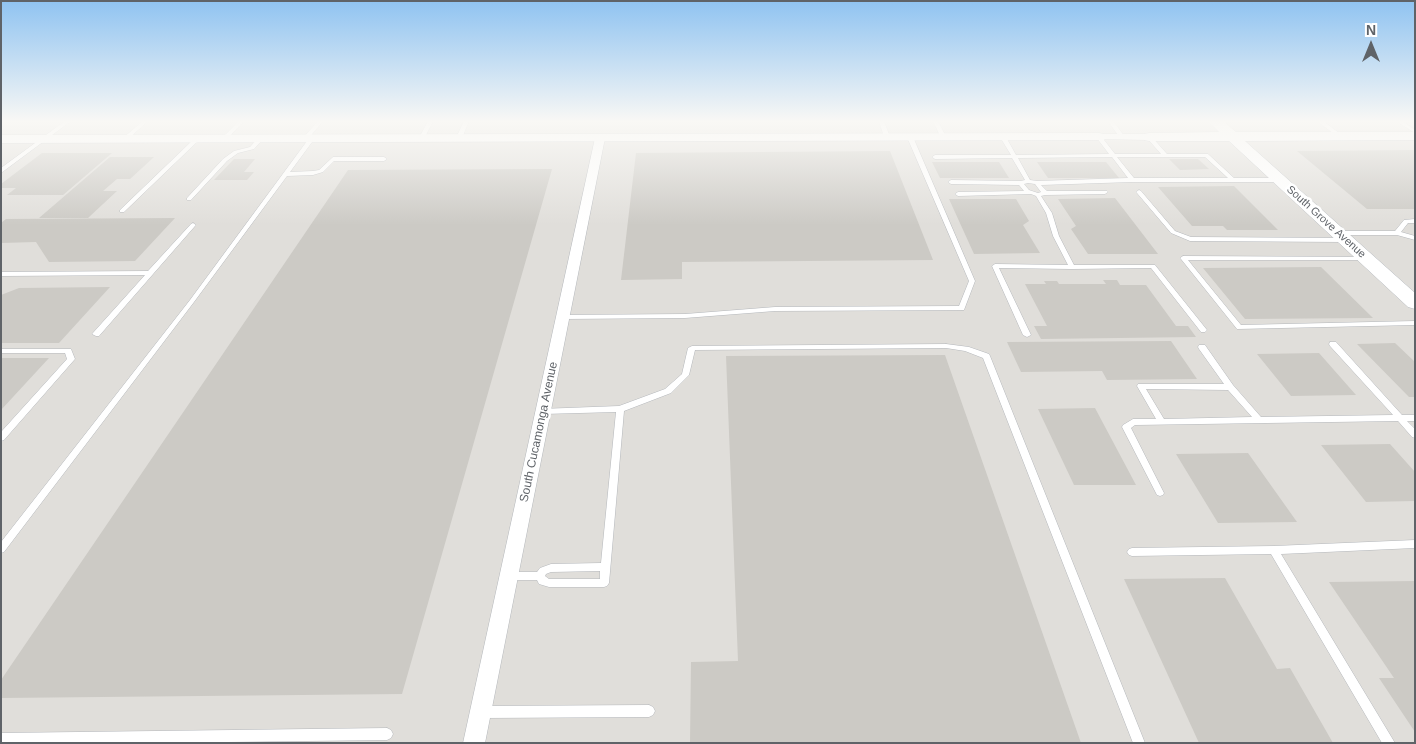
<!DOCTYPE html>
<style>
body{margin:0}
#map{position:relative;width:1416px;height:744px;overflow:hidden;background:#f1efe8;font-family:Helvetica,sans-serif}
canvas{display:block}
.frame{position:absolute;inset:0;border:2px solid #5f6368;pointer-events:none}
.north{position:absolute;left:1346px;top:20px;width:50px;height:50px;-webkit-text-stroke:4px #fff;paint-order:stroke;rotate:0deg;font-size:14px;font-weight:700;line-height:20px;text-align:center;color:#5f6368}
.north::after{content:'';display:block;margin:auto;width:18px;height:22px;background:#5f6368;clip-path:polygon(50% 0,100% 100%,50% 72%,0 100%)}
</style>
<div id="map">
<canvas width="1416" height="744"></canvas>
<div class="frame"></div>
<div class="north">N</div>
</div>
<script>
const ctx = document.querySelector('canvas').getContext('2d');
ctx.lineJoin = 'round';
function paint(path, color) {
  ctx.fillStyle = color;
  ctx.fill(path, 'evenodd');
}
function toPath(rows) {
  const path = new Path2D();
  for (const r of rows) {
    path.moveTo(r[0], r[1]);
    for (let i = 2; i < r.length; i += 2) path.lineTo(r[i], r[i + 1]);
  }
  return path;
}
function strokePath(path, color, width, dash) {
  ctx.strokeStyle = color;
  ctx.lineWidth = width;
  ctx.lineCap = dash ? 'butt' : 'round';
  ctx.setLineDash(dash || []);
  ctx.stroke(path);
}
function write(font, color, halo, rows, align = 'center') {
  ctx.font = font + ' Helvetica,sans-serif';
  ctx.lineWidth = 5;
  ctx.setLineDash([]);
  ctx.textBaseline = 'middle';
  ctx.strokeStyle = halo;
  ctx.fillStyle = color;
  for (const [text, x, y, turn = 0] of rows) {
    ctx.save();
    ctx.translate(x, y);
    ctx.rotate((+turn || 0) * Math.PI / 180);
    ctx.textAlign = isNaN(turn) ? turn : align;
    if (halo) ctx.strokeText(text, 0, 0);
    ctx.fillText(text, 0, 0);
    ctx.restore();
  }
}
paint(toPath([
 [1,121,1415,121,1415,743,1,743]
]), '#e0deda');
paint(toPath([
 [1415,150,1415,209,1367,209,1297,151],
 [890,151,933,260,682,262,682,279,621,280,636,153],
 [42,153,112,153,63,195,7,195,16,188,1,188,1,184],
 [110,157,154,157,130,179,117,179,103,191,117,191,88,218,39,218],
 [234,159,255,159,244,172,254,172,247,180,214,180],
 [1169,159,1198,159,1209,169,1180,170],
 [932,162,999,162,1009,178,940,178],
 [1037,162,1106,162,1119,178,1048,178],
 [552,169,402,694,1,698,1,680,348,170],
 [1234,186,1278,230,1227,230,1223,226,1192,226,1158,187],
 [1115,198,1158,254,1088,254,1071,229,1076,226,1058,199],
 [949,199,1016,199,1029,221,1023,225,1040,253,974,254],
 [175,218,135,261,49,262,36,242,1,243,1,223,6,219],
 [1321,267,1373,318,1245,319,1203,268],
 [1103,280,1117,280,1120,285,1146,285,1176,326,1188,326,1196,337,1041,339,1034,326,1047,326,1025,284,1046,284,1044,281,1057,281,1059,284,1106,284],
 [110,287,59,343,1,343,1,295,19,288],
 [1171,341,1197,379,1107,380,1102,371,1021,372,1007,342],
 [1395,343,1415,362,1415,397,1409,397,1357,344],
 [1319,353,1356,395,1291,396,1257,354],
 [945,355,1081,743,690,743,691,662,738,661,726,356],
 [1,358,49,358,1,410],
 [1095,408,1136,485,1074,485,1038,409],
 [1390,444,1415,472,1415,501,1366,502,1321,445],
 [1248,453,1297,522,1218,523,1176,454],
 [1225,578,1277,669,1290,668,1333,743,1199,743,1124,579],
 [1415,581,1415,732,1379,678,1394,678,1329,582]
]), '#cccac5');
const lane = toPath([
 [65,121,71,121,1,173,1,168,65,121],
 [143,121,148,121,127,140,123,140,123,138,143,121],
 [239,121,244,121,227,139,223,139,223,137,239,121],
 [318,121,323,121,308,139,304,139,304,137,318,121],
 [428,121,433,121,424,139,420,139,419,138,428,121],
 [464,121,469,121,462,138,457,139,456,138,464,121],
 [879,121,884,121,890,137,889,138,884,137,879,121],
 [933,121,938,121,946,137,945,138,941,138,933,121],
 [1108,121,1113,121,1125,137,1124,138,1120,138,1108,121],
 [1317,121,1323,121,1343,136,1338,137,1317,121],
 [1396,121,1402,121,1415,130,1415,133,1396,121],
 [910,135,913,137,975,281,964,310,775,311,685,318,562,319,559,317,562,315,685,314,775,307,959,306,969,281,907,137,910,135],
 [1003,135,1006,137,1016,155,1109,154,1096,137,1099,135,1101,136,1115,154,1161,154,1146,137,1149,135,1151,136,1167,154,1208,154,1234,178,1279,178,1282,180,1279,182,1132,182,1041,185,1047,191,1107,191,1108,192,1105,194,1045,195,1041,196,1052,213,1059,236,1074,265,1155,265,1207,330,1205,332,1201,332,1151,268,1072,269,999,268,1031,335,1027,337,1023,335,992,266,995,264,1068,265,1053,236,1046,213,1036,196,1031,194,958,196,955,194,958,192,1024,191,1019,185,951,184,948,182,951,180,1021,181,1025,180,1012,158,935,159,932,157,935,155,1011,155,1000,137,1003,135],
 [1112,157,1128,178,1037,181,1030,180,1018,158,1112,157],
 [1117,157,1205,157,1228,178,1134,178,1117,157],
 [1028,183,1035,184,1041,192,1038,193,1029,190,1024,184,1028,183],
 [259,137,264,138,254,149,238,153,227,161,191,200,187,200,187,198,223,159,234,151,250,147,259,137],
 [310,137,315,138,290,172,313,171,319,170,333,157,384,157,387,159,384,161,334,161,323,172,313,175,287,176,194,302,4,552,1,553,1,542,190,300,310,137],
 [195,138,200,139,124,212,120,212,120,210,195,138],
 [1139,190,1141,191,1175,231,1191,237,1345,238,1348,240,1345,242,1190,241,1171,233,1137,193,1136,192,1139,190],
 [1415,219,1415,223,1408,223,1401,232,1415,236,1415,240,1397,235,1339,235,1336,233,1339,231,1395,231,1404,220,1415,219],
 [193,223,196,225,195,226,99,336,96,336,92,334,145,275,1,276,1,272,148,271,191,224,193,223],
 [1183,256,1366,257,1367,258,1364,260,1188,260,1241,325,1415,321,1415,325,1237,329,1181,259,1180,258,1183,256],
 [1330,342,1336,342,1402,415,1415,415,1415,421,1407,421,1415,429,1415,438,1412,437,1398,421,1135,425,1131,428,1164,493,1163,495,1160,496,1157,495,1122,427,1123,425,1133,419,1156,419,1137,386,1138,384,1224,384,1199,349,1198,347,1199,345,1205,345,1233,385,1261,417,1393,415,1330,346,1329,344,1330,342],
 [1146,389,1228,390,1252,417,1164,419,1146,389],
 [946,344,969,347,989,354,990,356,1145,743,1133,743,983,358,965,351,946,348,695,350,689,375,671,393,624,411,609,583,607,586,604,587,549,587,539,584,537,580,509,580,506,579,504,576,506,573,509,572,537,572,540,568,551,564,601,563,616,412,543,414,540,413,539,411,540,409,619,406,665,389,682,374,688,348,692,346,946,344],
 [600,571,600,579,549,579,545,576,546,574,551,572,600,571],
 [1,349,71,349,75,359,4,440,1,441,1,432,67,359,65,353,1,353,1,349],
 [1415,540,1415,548,1281,554,1395,743,1382,743,1271,554,1132,556,1129,555,1127,552,1129,549,1132,548,1274,546,1415,540],
 [649,705,653,707,655,711,653,715,649,717,482,718,478,716,476,712,478,708,482,706,649,705],
 [387,728,391,730,393,734,391,738,387,740,148,743,1,743,1,733,387,728]
]);
const street = toPath([
 [1099,134,1149,134,1154,137,1149,140,1095,139,1094,137,1099,134],
 [600,135,605,138,485,743,463,743,595,138,600,135]
]);
const secondary = toPath([
 [1208,121,1223,121,1236,132,1415,132,1415,140,1245,141,1415,293,1415,309,1408,307,1229,141,1149,141,1144,140,1142,137,1144,134,1149,133,1219,132,1208,121],
 [1099,133,1104,134,1106,137,1104,140,1,143,1,135,1099,133]
]);
strokePath(lane, '#b5b8bc', 1);
strokePath(street, '#b5b8bc', 1);
strokePath(secondary, '#b6babf', 1);
paint(lane, '#fff');
paint(street, '#fff');
paint(secondary, '#fff');
const sky = ctx.createLinearGradient(0, 0, 0, 225);
sky.addColorStop(0, '#8fc3f1');
sky.addColorStop(0.54, '#f9f8f5');
sky.addColorStop(1, '#f9f8f500');
ctx.fillStyle = sky;
ctx.fillRect(0, 0, 1416, 225);
write('11px', '#5f6368', '#fff', [
 ["South Grove Avenue",1326,222,42]
]);
write('12px', '#5f6368', '#fff', [
 ["South Cucamonga Avenue",539,432,-78]
]);
</script>
